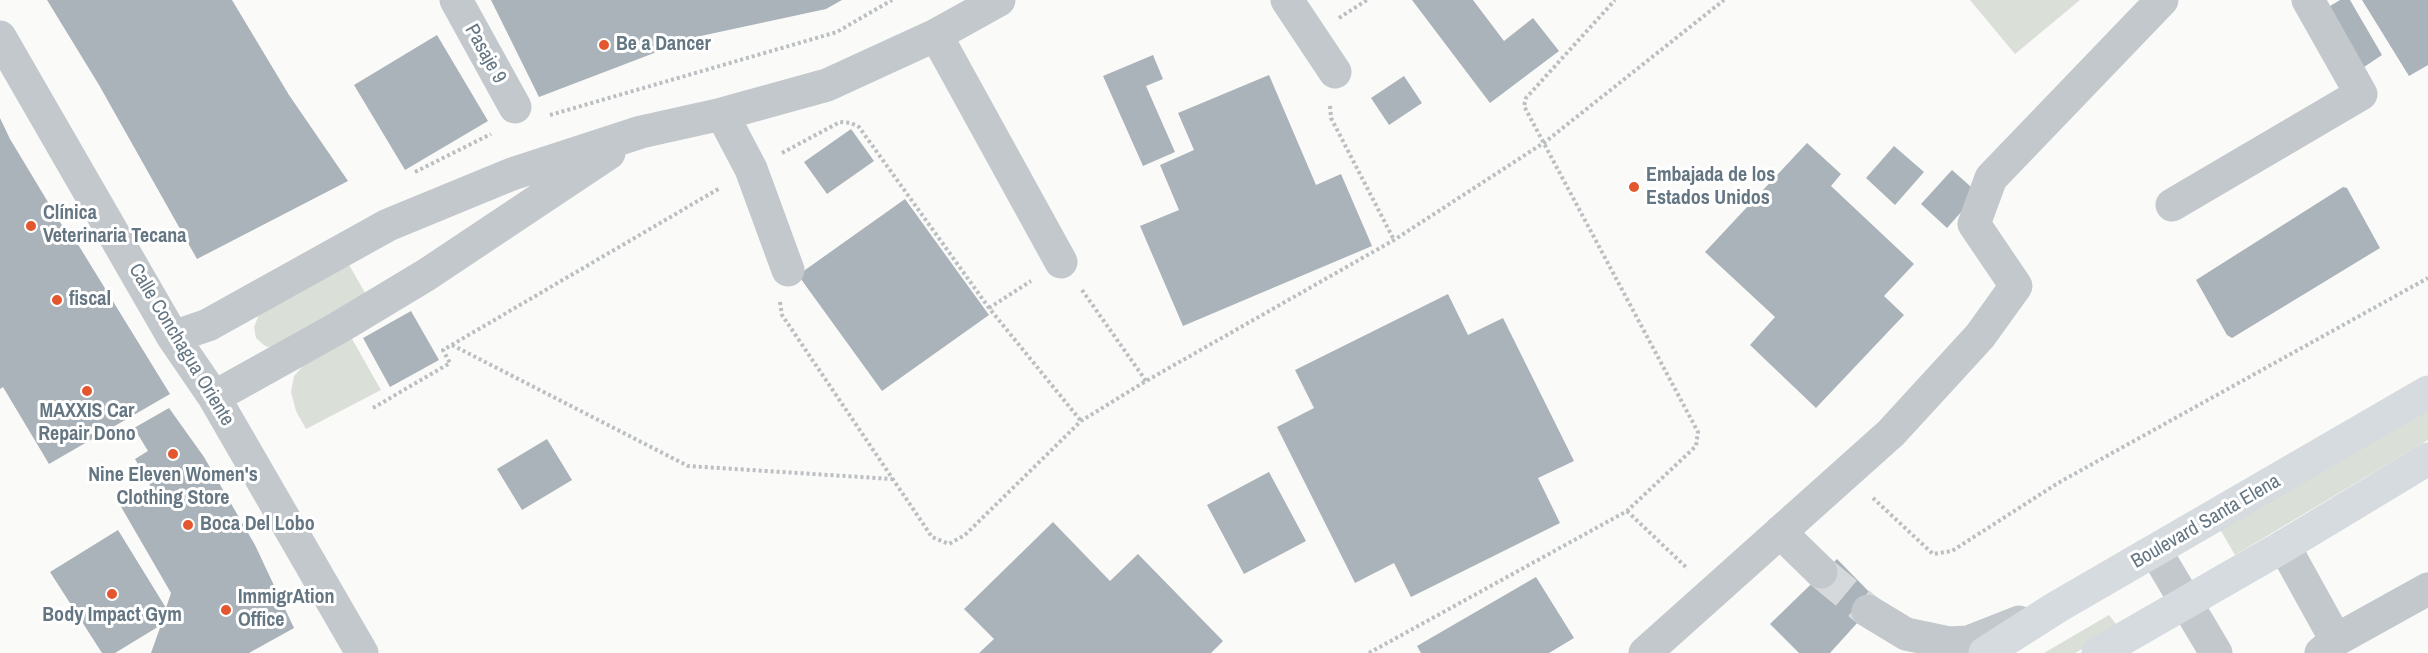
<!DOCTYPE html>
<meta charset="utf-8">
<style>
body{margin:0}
canvas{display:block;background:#fafaf8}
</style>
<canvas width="2428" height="653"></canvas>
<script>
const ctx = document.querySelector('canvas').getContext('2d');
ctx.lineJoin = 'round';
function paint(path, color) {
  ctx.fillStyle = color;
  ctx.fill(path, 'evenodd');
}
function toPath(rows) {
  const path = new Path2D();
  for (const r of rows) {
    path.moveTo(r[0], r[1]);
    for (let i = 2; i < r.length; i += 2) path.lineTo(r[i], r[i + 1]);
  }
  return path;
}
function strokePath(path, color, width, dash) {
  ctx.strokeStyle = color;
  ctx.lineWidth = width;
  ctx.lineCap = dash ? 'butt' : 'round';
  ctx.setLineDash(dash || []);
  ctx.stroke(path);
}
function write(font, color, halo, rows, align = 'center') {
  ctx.font = font + ' "Archivo Narrow",sans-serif';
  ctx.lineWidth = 6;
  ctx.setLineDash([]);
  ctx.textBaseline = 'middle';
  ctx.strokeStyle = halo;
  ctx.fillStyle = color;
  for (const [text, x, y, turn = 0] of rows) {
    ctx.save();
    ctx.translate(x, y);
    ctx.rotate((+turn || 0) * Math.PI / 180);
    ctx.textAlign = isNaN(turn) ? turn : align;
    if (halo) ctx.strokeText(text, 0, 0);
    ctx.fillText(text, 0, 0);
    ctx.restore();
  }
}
paint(toPath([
 [1970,0,2080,0,2015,54],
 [348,263,368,298,281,350,265,346,256,338,254,327,260,312],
 [352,339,381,390,306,429,296,411,291,392,294,376,303,366],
 [2428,404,2428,440,2235,555,2217,524],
 [2109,615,2116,624,2111,632,2075,653,2044,653]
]), '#dadfd7');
paint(toPath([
 [47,0,232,0,289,95,348,181,197,259,99,85],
 [491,0,842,0,826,9,696,37,539,97],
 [1412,0,1473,0,1504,41,1533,18,1559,51,1490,103],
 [2340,0,2350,0,2382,55,2361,69,2325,9],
 [2362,0,2428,0,2428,65,2409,76],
 [437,35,488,121,405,170,354,85],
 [1153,55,1163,79,1146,86,1175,152,1143,166,1103,76],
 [1269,75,1316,185,1341,174,1372,246,1183,326,1140,226,1179,210,1160,165,1194,150,1178,113],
 [1404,76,1422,103,1389,125,1371,98],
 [0,118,10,139,69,237,74,238,170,394,49,464,3,387,0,389],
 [851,129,874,161,827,194,804,162],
 [1807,143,1841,174,1831,186,1914,264,1884,296,1904,315,1816,408,1750,345,1775,317,1705,252],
 [1894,146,1924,172,1895,205,1866,178],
 [1952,170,1978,193,1947,228,1921,204],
 [2343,187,2347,188,2380,248,2232,338,2227,335,2196,280],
 [905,199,989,315,882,391,798,275],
 [1448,294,1468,335,1503,318,1574,461,1538,478,1560,523,1411,597,1394,563,1355,583,1277,427,1314,408,1295,370],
 [411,311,439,360,390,387,363,338],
 [169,408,204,457,255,545,294,628,249,653,151,653,161,625,115,653,102,653,50,572,118,530,166,608,171,593,120,505,151,487,135,459,148,451,134,428],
 [547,439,572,480,522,510,497,469],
 [1269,472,1306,541,1244,574,1207,505],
 [1053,522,1110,581,1138,554,1223,641,1211,653,979,653,994,639,964,609],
 [1837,559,1882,605,1868,611,1830,653,1799,653,1770,624],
 [1536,577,1574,638,1549,653,1421,653,1417,646]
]), '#aab3b9');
strokePath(toPath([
 [1821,572,1868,611]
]), '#d5d9db', 33, [33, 16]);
strokePath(toPath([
 [1339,18,1367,0],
 [1330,106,1331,118,1394,240],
 [550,115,837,32,892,0],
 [782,153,840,122,851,123,859,127,989,308,1081,421],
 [415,172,491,134],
 [1082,290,1146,381],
 [780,302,782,315,932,537,949,544,965,535,1081,421,1146,381,1394,240,1545,142,1724,0],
 [989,308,1031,281],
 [452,345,688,466,892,479],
 [373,408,450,363,443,350,720,188],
 [1873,498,1933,554,1952,551,2058,483,2428,278],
 [1627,511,1688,569],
 [1369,653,1627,511,1696,446,1698,432,1524,106,1526,98,1615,0]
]), '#bbbfc2', 4, [3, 3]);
strokePath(toPath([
 [456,0,515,107],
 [1287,0,1335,72],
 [936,35,1061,262],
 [0,37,173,337,214,397,362,653],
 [722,114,751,169,788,270],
 [2172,205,2361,94,2308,0],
 [173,337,208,325,388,225,512,174,641,132,722,114,827,85,936,35,999,0],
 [214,397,338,328,426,275,609,153],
 [1780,532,1821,572],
 [2284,546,2336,640],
 [2156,552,2216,653],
 [1868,611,1906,634,1949,643,1968,642,2019,622],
 [1645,653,1891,433,1980,336,2016,286,1974,224,1991,178,2162,0],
 [2321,653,2336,640,2428,589]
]), '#c3c8cc', 33);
strokePath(toPath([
 [1985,653,2057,607,2428,392],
 [2098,653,2284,546,2428,459]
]), '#d6dbdf', 33);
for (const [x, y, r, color] of [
 [604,45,6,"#e4572e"],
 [1634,187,6,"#e4572e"],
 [31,226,6,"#e4572e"],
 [57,300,6,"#e4572e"],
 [87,391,6,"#e4572e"],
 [173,454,6,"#e4572e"],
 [188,525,6,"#e4572e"],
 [112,594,6,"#e4572e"],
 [226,610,6,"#e4572e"]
]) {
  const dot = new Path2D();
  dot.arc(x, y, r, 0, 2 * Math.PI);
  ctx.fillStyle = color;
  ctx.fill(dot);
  strokePath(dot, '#fff', 2);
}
write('bold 20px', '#657683', '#fff', [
 ["Be a Dancer",616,45],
 ["Embajada de los",1646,176],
 ["Estados Unidos",1646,199],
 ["Clínica",43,214],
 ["Veterinaria Tecana",43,237],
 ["fiscal",69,300],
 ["MAXXIS Car",87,412,"center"],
 ["Repair Dono",87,435,"center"],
 ["Nine Eleven Women's",173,476,"center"],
 ["Clothing Store",173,499,"center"],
 ["Boca Del Lobo",200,525],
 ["ImmigrAtion",238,598],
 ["Office",238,621],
 ["Body Impact Gym",112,616,"center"]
], 'left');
write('20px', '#657683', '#fff', [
 ["Pasaje 9",485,54,61],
 ["Calle Conchagua Oriente",181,345,59],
 ["Boulevard Santa Elena",2206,522,-30]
]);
</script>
